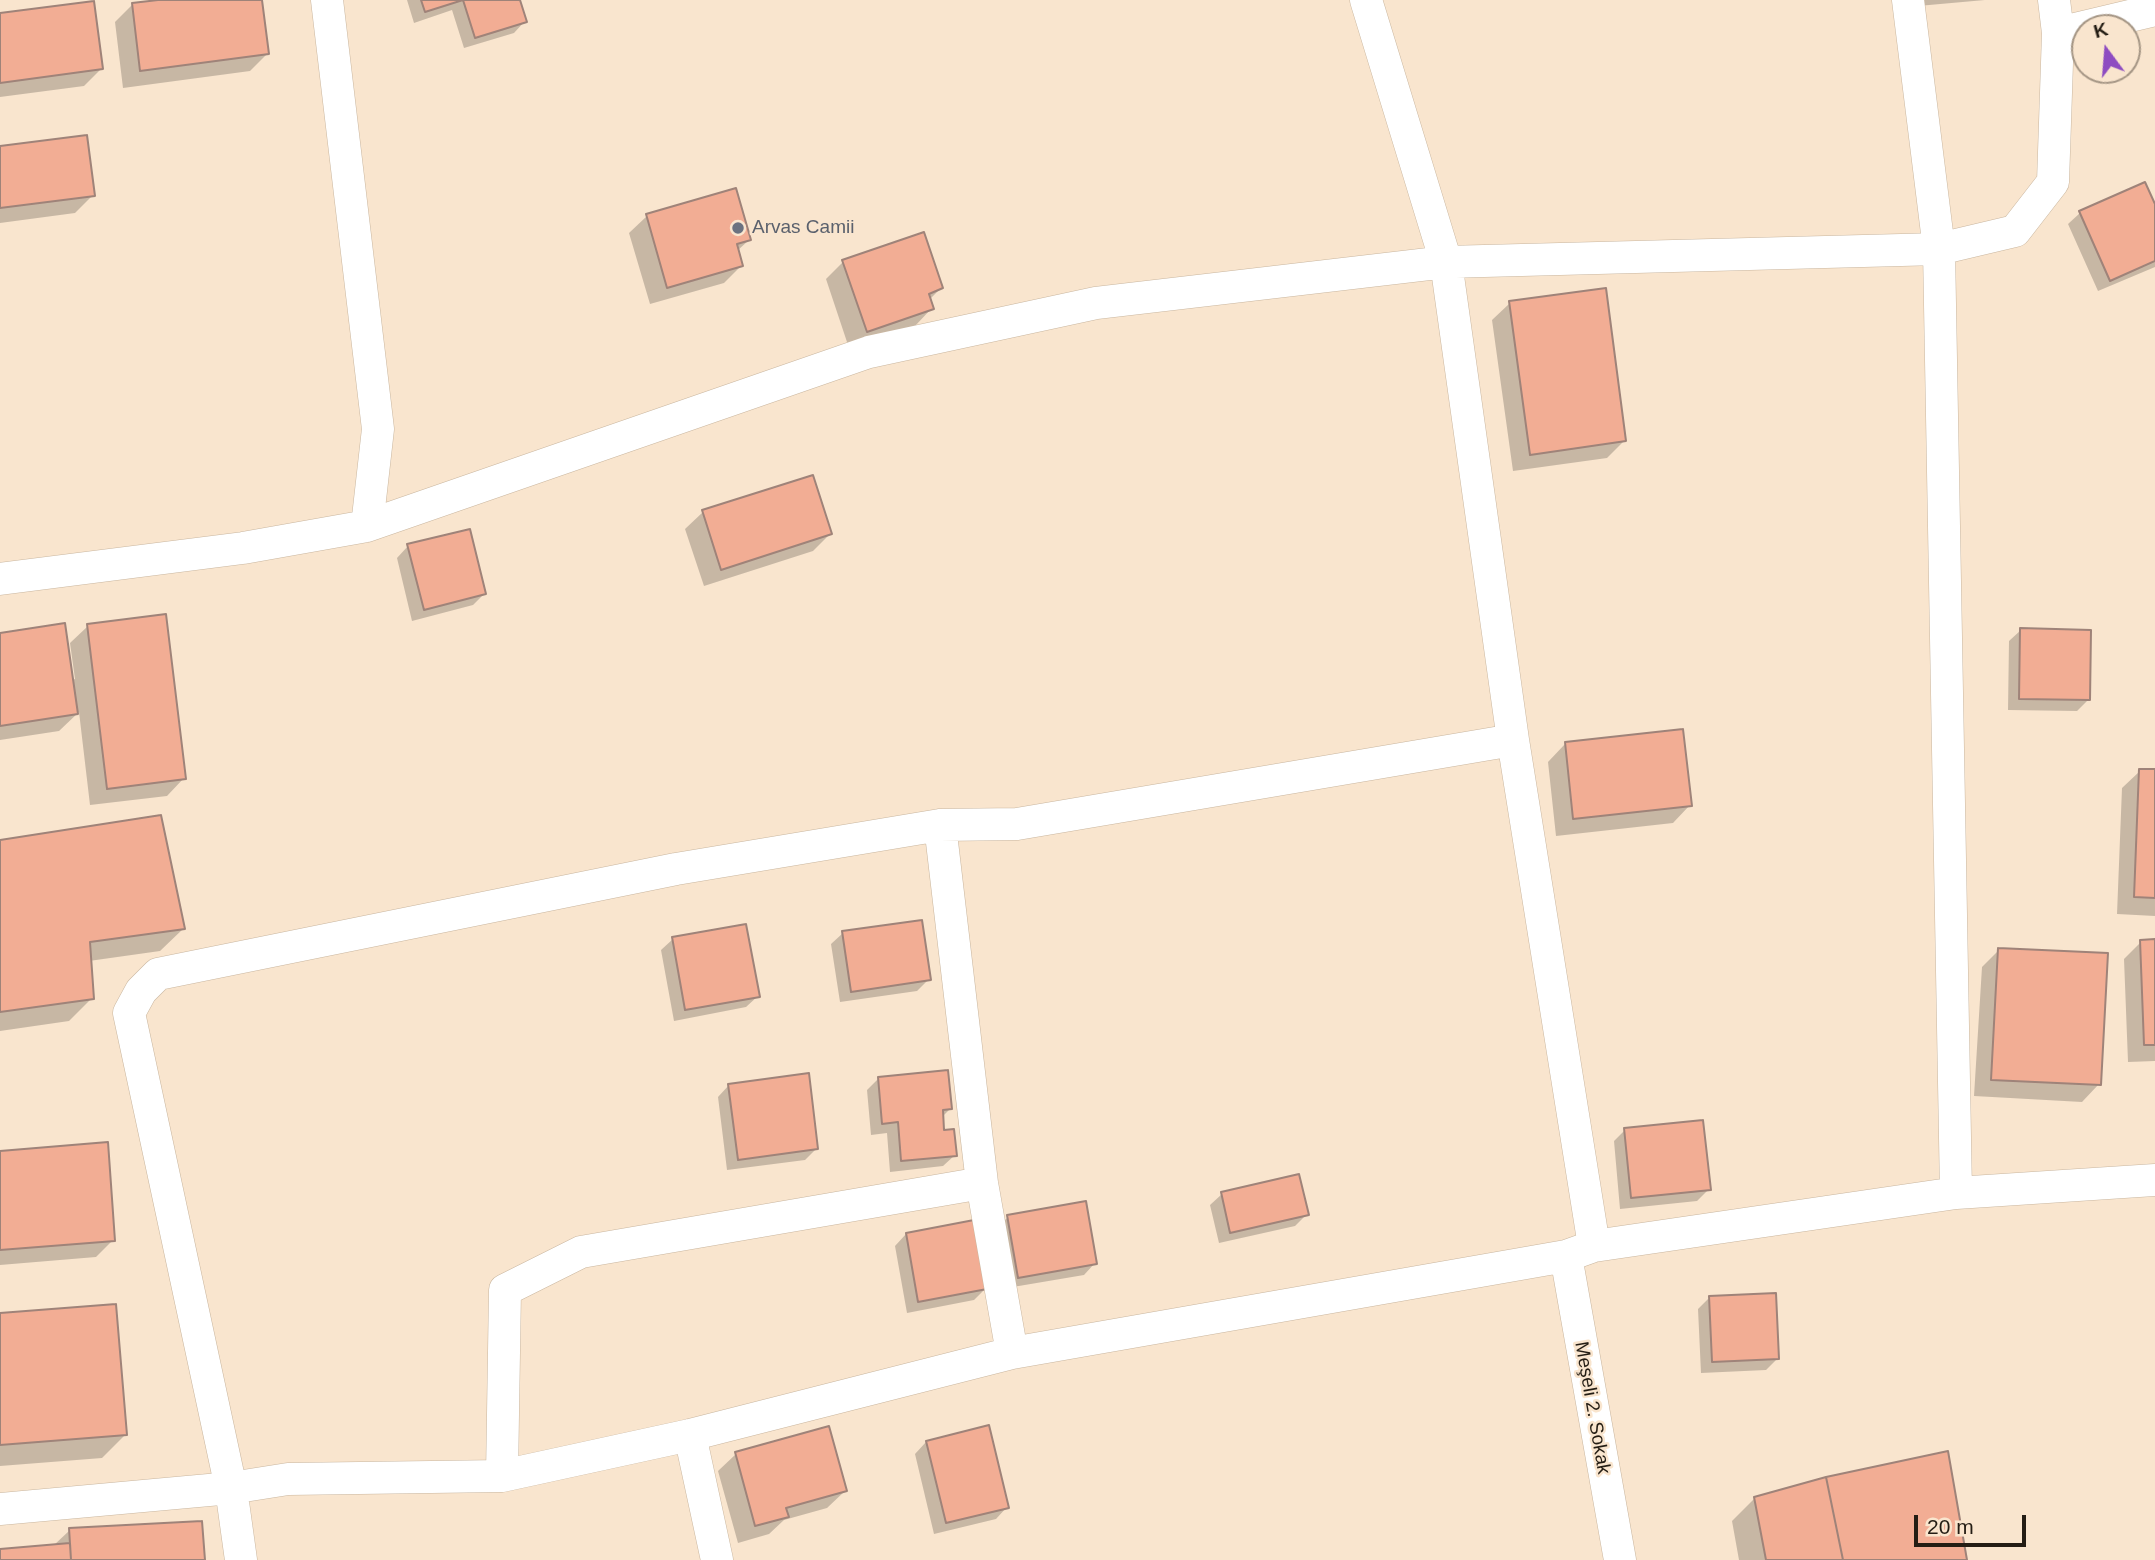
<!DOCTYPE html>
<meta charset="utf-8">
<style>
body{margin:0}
#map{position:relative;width:2155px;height:1560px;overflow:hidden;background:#f9e5ce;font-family:Helvetica,sans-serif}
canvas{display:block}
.north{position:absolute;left:2071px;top:14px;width:70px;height:70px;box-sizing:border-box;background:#f9e5ce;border:2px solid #a49584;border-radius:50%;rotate:344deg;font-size:19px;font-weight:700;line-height:28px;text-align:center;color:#241d14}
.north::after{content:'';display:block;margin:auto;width:24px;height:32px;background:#8e4cc1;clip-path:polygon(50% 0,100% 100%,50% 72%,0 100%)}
.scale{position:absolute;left:1914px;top:1515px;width:112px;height:32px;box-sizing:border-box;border:4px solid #241d14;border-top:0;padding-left:9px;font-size:21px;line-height:24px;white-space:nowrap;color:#241d14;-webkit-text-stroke:5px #f9e5ce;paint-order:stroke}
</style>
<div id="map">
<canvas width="2155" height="1560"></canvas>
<div class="north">K</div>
<div class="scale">20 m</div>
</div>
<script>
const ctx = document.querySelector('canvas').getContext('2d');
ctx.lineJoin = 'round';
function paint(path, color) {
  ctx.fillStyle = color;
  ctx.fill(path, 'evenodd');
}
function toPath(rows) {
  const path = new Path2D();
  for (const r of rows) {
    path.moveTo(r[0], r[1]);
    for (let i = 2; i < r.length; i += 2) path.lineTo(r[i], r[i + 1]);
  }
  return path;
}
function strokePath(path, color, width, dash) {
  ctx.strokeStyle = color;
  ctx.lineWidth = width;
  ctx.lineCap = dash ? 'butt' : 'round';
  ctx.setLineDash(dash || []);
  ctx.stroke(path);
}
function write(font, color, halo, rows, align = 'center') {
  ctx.font = font + ' Helvetica,sans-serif';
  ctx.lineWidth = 5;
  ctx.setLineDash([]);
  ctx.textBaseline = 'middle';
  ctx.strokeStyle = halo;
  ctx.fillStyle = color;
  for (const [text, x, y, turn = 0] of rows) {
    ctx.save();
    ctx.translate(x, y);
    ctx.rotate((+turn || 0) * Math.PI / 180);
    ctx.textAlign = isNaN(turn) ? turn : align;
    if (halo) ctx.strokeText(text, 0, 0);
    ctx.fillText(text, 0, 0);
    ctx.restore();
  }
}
paint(toPath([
 [171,0,260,0,267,54,250,71,123,88,115,22,132,5],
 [407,0,519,0,525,21,514,33,464,48,452,10,414,23],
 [1917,0,1985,0,1918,6],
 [0,14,101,69,84,86,0,97],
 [0,148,93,195,75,213,0,223],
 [2144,184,2155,208,2155,267,2098,291,2068,224,2080,213],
 [647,216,749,240,737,251,741,266,724,283,650,304,629,233],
 [843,262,941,288,929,300,932,308,915,326,849,348,826,279],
 [1510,303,1624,441,1607,458,1513,471,1492,320],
 [703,512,830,534,813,551,704,586,685,529],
 [408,546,484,594,473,605,412,621,397,558],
 [88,626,184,778,167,796,90,805,79,712,59,731,0,740,0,635,71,680,75,679,70,643],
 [2021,630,2088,700,2077,711,2008,710,2009,641],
 [1565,744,1690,805,1673,823,1556,836,1548,762],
 [2140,771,2155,771,2155,916,2117,914,2122,788],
 [0,842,183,929,160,951,89,961,92,998,69,1021,0,1031],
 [843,933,929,979,917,991,840,1002,831,944],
 [673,939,758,996,746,1007,674,1021,661,950],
 [2155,941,2155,1061,2128,1062,2124,959,2141,942],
 [1999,950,2099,1084,2082,1102,1974,1096,1982,967],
 [878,1079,950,1109,942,1117,943,1132,955,1155,943,1166,890,1172,887,1133,871,1135,867,1090],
 [729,1085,816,1149,805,1160,727,1170,718,1097],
 [1625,1130,1709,1189,1697,1201,1620,1209,1614,1141],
 [0,1152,113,1240,96,1257,0,1265],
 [1222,1194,1307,1214,1295,1226,1219,1243,1210,1205],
 [1008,1217,1095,1263,1084,1275,1007,1288,997,1228],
 [906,1234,985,1289,974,1300,907,1313,895,1246],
 [1709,1298,1777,1359,1766,1370,1701,1373,1698,1309],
 [0,1315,125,1435,102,1458,0,1466],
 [926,1442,1007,1507,996,1519,934,1534,915,1454],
 [736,1454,845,1491,827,1508,784,1520,769,1534,738,1543,718,1471],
 [1755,1498,1965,1560,1739,1560,1732,1521],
 [70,1530,203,1560,0,1560,0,1551,53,1546]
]), '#0003');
const building = toPath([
 [158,0,262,0,269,54,140,71,132,3,158,0],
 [421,0,463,0,425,12,421,0],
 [463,0,520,0,527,22,475,38,463,0],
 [94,1,103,69,0,83,0,13,94,1],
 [87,135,95,196,0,208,0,146,87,135],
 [2145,182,2155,204,2155,261,2110,281,2079,211,2145,182],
 [736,188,751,240,737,244,743,266,667,288,646,214,736,188],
 [924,232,943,288,929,294,934,309,867,332,842,260,924,232],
 [1606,288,1626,441,1530,455,1509,301,1606,288],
 [813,475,832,534,721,570,702,510,813,475],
 [470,529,486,594,424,610,407,544,470,529],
 [166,614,186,779,107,789,87,624,166,614],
 [65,623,78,714,0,726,0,633,65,623],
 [2020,628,2091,630,2090,700,2019,699,2020,628],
 [1683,729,1692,806,1573,819,1565,742,1683,729],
 [2139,769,2155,769,2155,898,2134,897,2139,769],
 [161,815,185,929,90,942,94,999,0,1012,0,840,161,815],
 [922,920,931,980,851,992,842,931,922,920],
 [746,924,760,997,685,1010,672,937,746,924],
 [2155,939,2155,1045,2144,1045,2140,940,2155,939],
 [1998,948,2108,953,2101,1085,1991,1080,1998,948],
 [948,1070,952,1109,943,1110,944,1130,954,1129,957,1156,901,1161,898,1122,882,1124,878,1077,948,1070],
 [809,1073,818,1149,738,1160,728,1084,809,1073],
 [1703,1120,1711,1190,1631,1198,1624,1128,1703,1120],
 [108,1142,115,1241,0,1250,0,1151,108,1142],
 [1299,1174,1309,1215,1230,1233,1221,1192,1299,1174],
 [1086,1201,1097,1264,1018,1278,1007,1215,1086,1201],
 [974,1220,987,1289,918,1302,906,1233,974,1220],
 [1776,1293,1779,1359,1712,1362,1709,1296,1776,1293],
 [116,1304,127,1435,0,1445,0,1313,116,1304],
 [989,1425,1009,1508,946,1523,926,1441,989,1425],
 [829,1426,847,1491,786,1508,789,1517,755,1526,735,1452,829,1426],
 [1948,1451,1967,1560,1843,1560,1826,1477,1948,1451],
 [1826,1477,1843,1560,1766,1560,1754,1497,1826,1477],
 [202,1521,205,1560,71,1560,69,1528,202,1521],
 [70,1543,71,1560,0,1560,0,1549,70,1543]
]);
paint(building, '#f2ad94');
strokePath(building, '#9f8379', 2);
const street = toPath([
 [327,0,378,429,367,526],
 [1366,0,1446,262,1513,740,1594,1246],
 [1908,0,1939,249,1956,1193],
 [2058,33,2155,10],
 [0,579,243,548,367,526,869,352,1096,303,1446,262,1939,249,2015,231,2053,182,2058,33,2054,0],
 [940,825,982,1183,1012,1353],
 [1566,1256,1620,1560],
 [690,1435,717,1560],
 [502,1476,505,1290,581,1252,982,1183],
 [0,1509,231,1488,288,1479,502,1476,690,1435,1012,1353,1566,1256,1594,1246,1956,1193,2155,1180],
 [241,1560,231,1488,129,1013,141,991,158,974,676,869,940,825,1017,824,1513,740]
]);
strokePath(street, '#c9b69f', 33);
strokePath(street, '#fff', 32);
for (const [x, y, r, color] of [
 [738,228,7,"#6b7280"]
]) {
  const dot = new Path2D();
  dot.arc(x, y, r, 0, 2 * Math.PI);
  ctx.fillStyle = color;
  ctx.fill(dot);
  strokePath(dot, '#f9e5ce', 2.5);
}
write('19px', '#5b616d', '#f9e5ce', [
 ["Arvas Camii",752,228]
], 'left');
write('19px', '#241d14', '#f9e5ce', [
 ["Meşeli 2. Sokak",1592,1408,80]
]);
</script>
